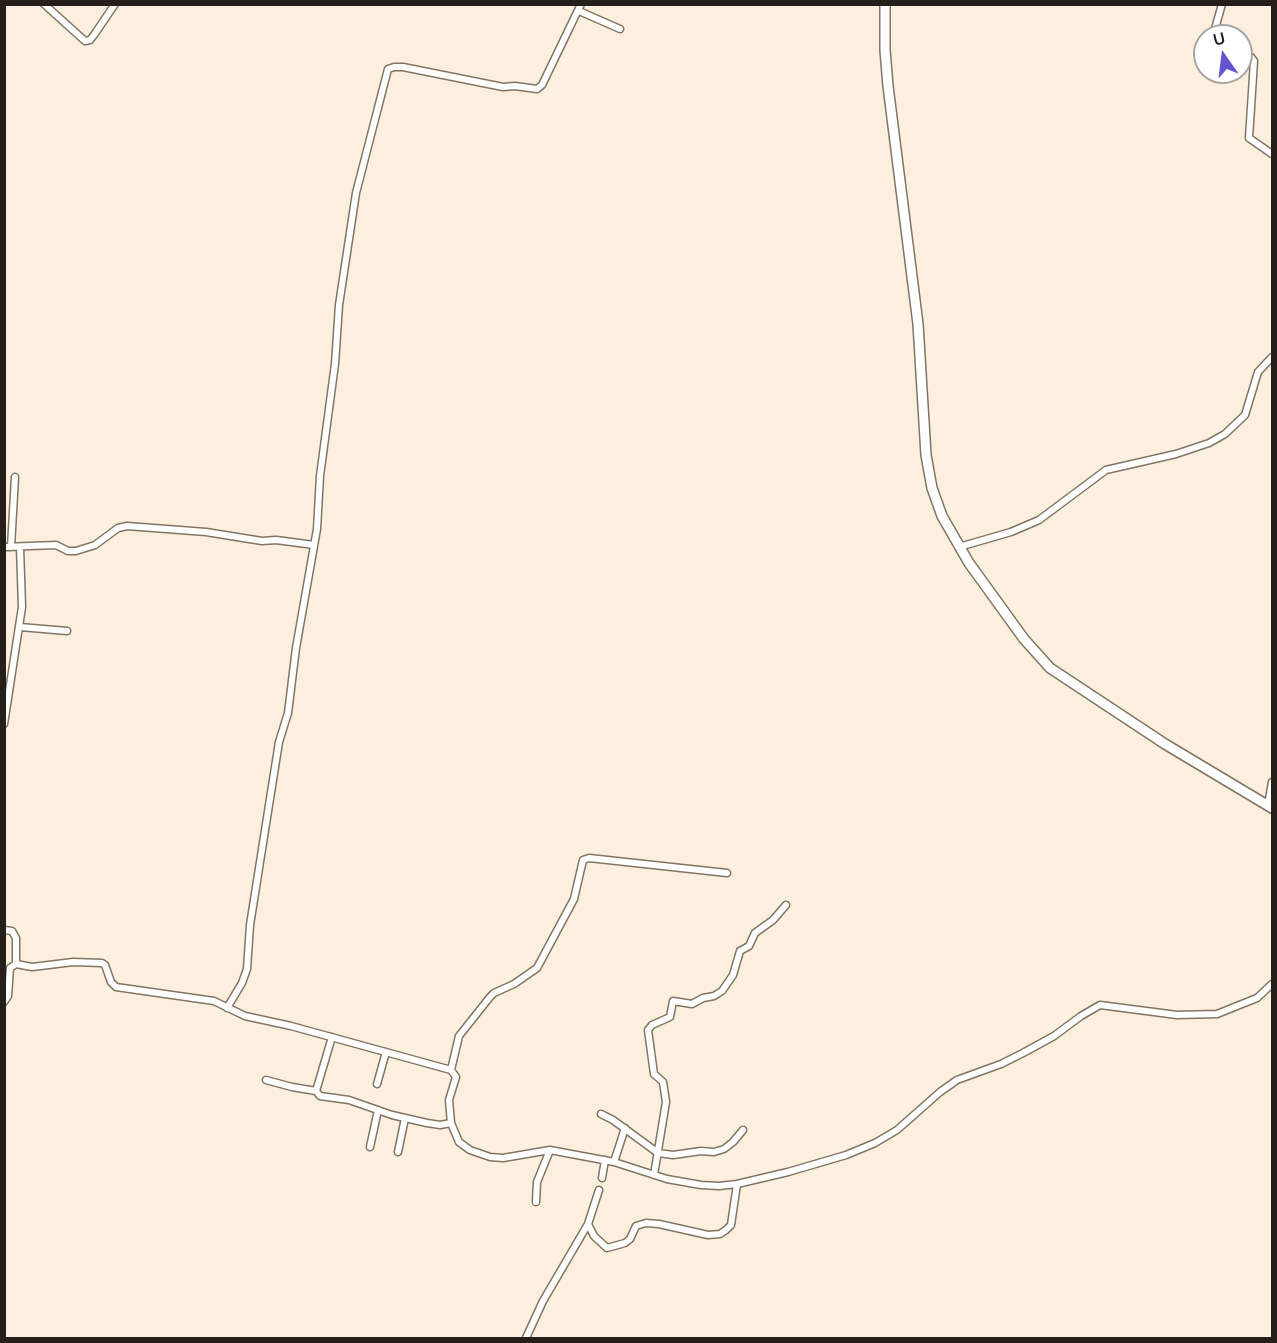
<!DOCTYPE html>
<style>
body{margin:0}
#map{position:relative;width:1277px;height:1343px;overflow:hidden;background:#fdefdd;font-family:Mulish,sans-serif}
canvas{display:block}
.frame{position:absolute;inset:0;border:6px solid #251f19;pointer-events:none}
.north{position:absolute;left:1193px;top:24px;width:60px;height:60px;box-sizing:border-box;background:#fff;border:2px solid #a8a5a3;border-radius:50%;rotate:346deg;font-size:16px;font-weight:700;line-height:24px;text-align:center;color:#251f19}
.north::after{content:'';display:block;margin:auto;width:21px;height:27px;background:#6454cd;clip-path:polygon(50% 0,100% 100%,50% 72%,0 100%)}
</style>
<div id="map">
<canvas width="1277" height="1343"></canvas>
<div class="frame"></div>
<div class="north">U</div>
</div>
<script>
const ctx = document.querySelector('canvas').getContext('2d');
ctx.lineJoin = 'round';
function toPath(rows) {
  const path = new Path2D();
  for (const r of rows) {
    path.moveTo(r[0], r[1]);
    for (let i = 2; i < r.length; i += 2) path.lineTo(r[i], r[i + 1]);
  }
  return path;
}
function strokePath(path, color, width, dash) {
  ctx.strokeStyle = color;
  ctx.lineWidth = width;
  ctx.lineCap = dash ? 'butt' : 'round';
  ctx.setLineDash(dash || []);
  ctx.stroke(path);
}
const minor = toPath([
 [44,4,85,41,90,40,94,35,115,4],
 [579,11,620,29],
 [1213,36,1222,4],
 [1241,54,1251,57,1254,61,1249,138,1272,154],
 [4,547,56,545,68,551,76,551,95,545,118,528,127,526,206,532,262,541,276,540,314,545],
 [11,547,15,477],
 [959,547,1011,532,1039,520,1106,470,1176,454,1209,443,1225,434,1245,415,1258,372,1272,357],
 [20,627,67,631],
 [4,724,22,607,20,547],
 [1268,805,1272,782],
 [4,930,12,931,16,938,16,964,32,967,73,962,102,963,105,965,111,982,116,987,214,1001,245,1016,291,1026,451,1070,456,1077,449,1100,451,1123,459,1142,470,1150,490,1157,503,1158,550,1150,614,1162,667,1179,701,1185,719,1186,737,1184,788,1172,846,1155,875,1143,897,1130,940,1092,957,1080,1001,1064,1023,1053,1054,1036,1081,1016,1100,1005,1177,1015,1217,1014,1257,998,1272,984],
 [4,1002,8,996,10,968,16,964],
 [227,1008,242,983,247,969,250,925,279,742,288,713,296,648,317,529,320,476,335,364,339,305,356,193,388,69,394,67,403,67,503,87,515,86,537,89,542,85,581,4],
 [451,1070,459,1036,490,997,494,993,514,984,537,968,574,899,583,860,589,858,727,873],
 [266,1080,292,1087,316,1091,320,1096,349,1100,392,1115,427,1123,440,1125,451,1123],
 [377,1084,386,1052],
 [316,1091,332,1037],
 [601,1114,613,1120,658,1153,666,1154,673,1155,701,1151,714,1152,724,1149,733,1142,743,1130],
 [370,1147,378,1110],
 [398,1152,405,1118],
 [614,1162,625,1128],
 [654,1175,666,1102,663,1082,654,1074,648,1030,652,1025,670,1017,673,1001,692,1004,703,998,714,996,722,991,733,975,740,951,749,946,755,933,773,920,786,905],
 [602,1178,605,1160],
 [536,1202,537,1182,550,1150],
 [588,1224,594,1236,607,1248,625,1243,630,1239,636,1226,646,1223,659,1224,708,1235,720,1234,726,1230,731,1225,737,1184],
 [526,1338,543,1301,588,1224,599,1190]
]);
const primary = toPath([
 [885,4,885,50,888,86,918,324,926,455,932,488,942,516,969,563,1024,639,1050,668,1165,744,1272,808]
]);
strokePath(minor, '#817564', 9);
strokePath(primary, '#817564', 12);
strokePath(minor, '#fff', 6);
strokePath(primary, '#fff', 9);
</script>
